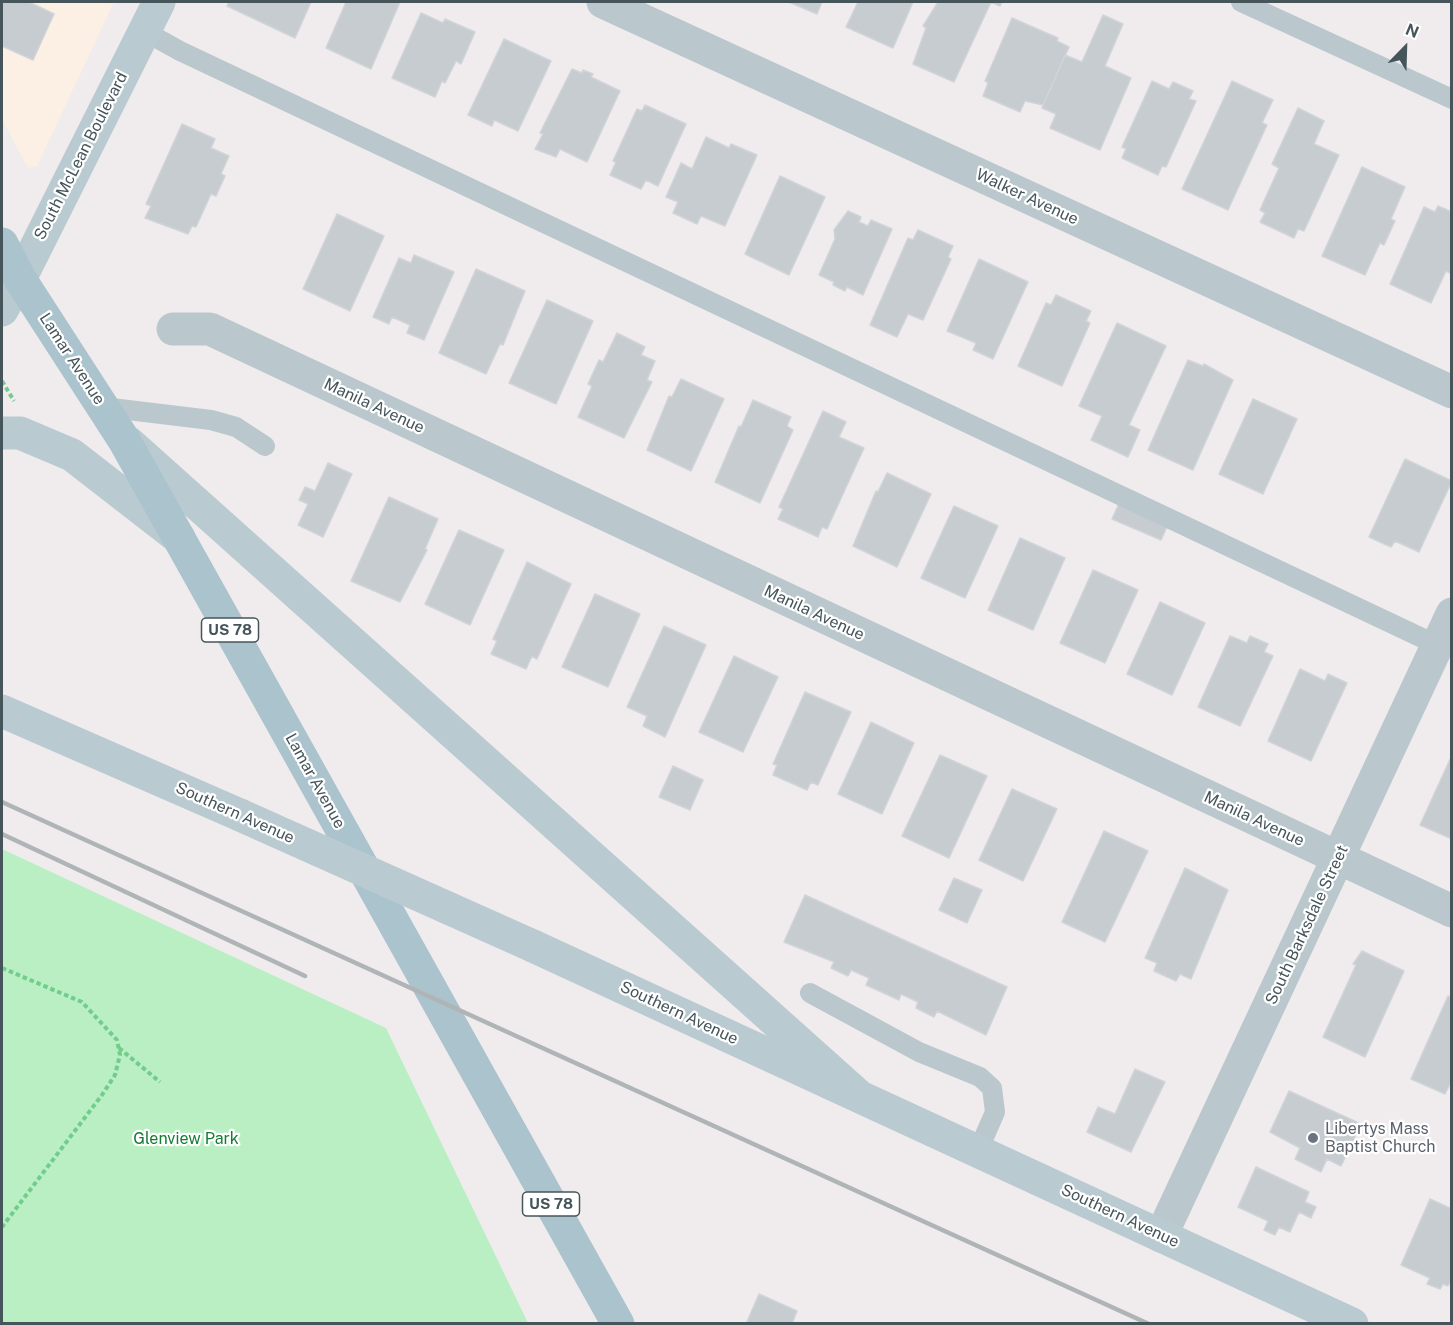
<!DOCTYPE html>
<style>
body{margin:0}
#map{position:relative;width:1453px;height:1325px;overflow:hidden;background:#f0eced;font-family:"Public Sans",sans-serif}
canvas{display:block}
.frame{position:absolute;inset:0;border:3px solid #45555a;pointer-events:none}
.north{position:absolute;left:1375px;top:18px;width:60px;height:60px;-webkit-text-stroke:4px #fff;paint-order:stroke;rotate:23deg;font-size:16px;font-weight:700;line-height:24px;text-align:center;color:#45555a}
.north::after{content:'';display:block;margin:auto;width:21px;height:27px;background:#45555a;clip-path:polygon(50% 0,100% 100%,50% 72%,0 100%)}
</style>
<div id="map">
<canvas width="1453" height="1325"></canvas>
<div class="frame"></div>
<div class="north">N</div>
</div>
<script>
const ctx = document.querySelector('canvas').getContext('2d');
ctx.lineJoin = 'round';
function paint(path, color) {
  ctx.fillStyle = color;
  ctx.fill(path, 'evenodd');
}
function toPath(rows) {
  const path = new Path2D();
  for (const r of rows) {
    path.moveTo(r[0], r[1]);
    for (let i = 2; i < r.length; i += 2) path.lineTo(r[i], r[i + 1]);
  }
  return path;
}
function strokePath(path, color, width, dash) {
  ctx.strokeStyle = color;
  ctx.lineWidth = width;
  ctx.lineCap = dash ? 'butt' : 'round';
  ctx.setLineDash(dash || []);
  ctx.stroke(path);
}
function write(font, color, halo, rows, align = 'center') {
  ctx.font = font + ' "Public Sans",sans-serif';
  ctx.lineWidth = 4.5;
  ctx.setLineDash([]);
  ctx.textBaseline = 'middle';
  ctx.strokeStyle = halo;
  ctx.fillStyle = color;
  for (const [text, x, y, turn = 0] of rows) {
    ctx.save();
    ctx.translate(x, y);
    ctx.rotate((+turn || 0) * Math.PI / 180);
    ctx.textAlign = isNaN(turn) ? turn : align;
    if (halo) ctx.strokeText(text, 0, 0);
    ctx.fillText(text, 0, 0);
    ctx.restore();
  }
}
paint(toPath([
 [2,2,114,2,37,166,28,168,2,119]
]), '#fcf0e4');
paint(toPath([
 [2,849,386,1028,528,1323,2,1323]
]), '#b9efc3');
const building = toPath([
 [2,2,29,2,54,14,33,60,2,46,2,2],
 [229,2,311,2,295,38,227,6,229,2],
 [346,2,400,2,371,69,326,48,346,2],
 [789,2,822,2,817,14,789,2],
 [858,2,913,2,893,48,846,27,858,2],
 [938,2,1002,2,1000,6,991,2,954,82,913,64,926,28,923,26,938,2],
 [421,13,443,23,445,19,475,32,461,64,456,61,445,83,442,81,435,97,392,78,421,13],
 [1103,15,1123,24,1105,66,1131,78,1100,150,1050,128,1056,114,1042,108,1065,55,1082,62,1103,15],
 [1012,18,1058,38,1057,41,1069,47,1043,105,1025,101,1020,112,983,96,988,83,985,81,1012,18],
 [504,39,551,61,518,131,494,120,492,126,468,115,504,39],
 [572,69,582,73,583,70,593,74,591,77,620,91,587,162,560,149,556,157,535,149,543,134,540,133,572,69],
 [1152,81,1169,89,1173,82,1193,91,1189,99,1196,101,1166,167,1162,166,1158,175,1122,158,1126,149,1122,147,1152,81],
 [1232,81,1273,100,1262,123,1267,125,1228,210,1182,189,1232,81],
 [645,105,686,124,658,186,646,180,641,189,610,175,616,162,613,161,637,109,642,111,645,105],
 [1298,108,1324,121,1314,144,1339,155,1304,231,1298,229,1294,238,1260,222,1265,213,1260,210,1279,168,1272,164,1298,108],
 [182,124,215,139,211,148,229,156,221,174,225,176,216,196,211,194,196,227,192,226,188,234,145,218,151,206,146,204,182,124],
 [706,137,729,148,731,144,757,155,725,226,701,216,697,224,673,213,678,202,666,197,681,163,692,169,706,137],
 [1362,167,1405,187,1391,219,1395,221,1384,245,1380,243,1365,275,1322,256,1362,167],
 [780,176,825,197,789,275,745,254,780,176],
 [1438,206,1452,212,1452,269,1450,273,1446,271,1431,303,1390,284,1424,207,1435,212,1438,206],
 [848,211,861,217,859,222,868,226,871,220,892,229,863,295,847,287,845,291,833,285,834,282,819,275,835,239,834,230,848,211],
 [337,214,384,236,350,311,303,289,337,214],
 [918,230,953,246,948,257,951,259,923,320,908,314,897,337,870,325,908,238,913,240,918,230],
 [414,255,454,272,424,340,407,333,410,325,392,317,389,324,373,317,399,258,411,263,414,255],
 [979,259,1028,282,993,359,973,350,976,343,947,331,979,259],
 [476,269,525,291,503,345,500,344,486,374,439,353,476,269],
 [1056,295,1091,311,1086,321,1090,323,1062,386,1018,366,1046,303,1051,305,1056,295],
 [547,300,593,321,556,404,509,383,547,300],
 [1117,323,1166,346,1129,425,1140,430,1128,457,1091,440,1102,416,1079,406,1117,323],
 [617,333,645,347,641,355,655,361,647,380,652,382,624,438,578,417,592,386,588,384,599,360,603,362,617,333],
 [1188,360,1203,366,1204,364,1233,380,1193,470,1148,450,1188,360],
 [681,379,724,399,691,471,647,450,669,396,672,397,681,379],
 [1253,399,1297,419,1263,494,1219,474,1253,399],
 [753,400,791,417,787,426,793,430,760,503,715,482,739,426,741,427,753,400],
 [823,411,846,422,839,437,864,448,827,529,822,527,818,537,778,519,783,509,779,507,823,411],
 [1405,459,1452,481,1419,552,1395,541,1391,547,1369,537,1405,459],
 [328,463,352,474,323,537,298,525,308,504,299,500,305,487,315,491,328,463],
 [887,473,931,494,897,567,853,546,876,491,878,492,887,473],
 [389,497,438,519,425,549,427,550,400,602,351,581,389,497],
 [1121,499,1170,520,1161,540,1112,519,1121,499],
 [954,506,998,526,965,598,921,578,954,506],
 [459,530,504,550,470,625,425,604,459,530],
 [1020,538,1065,558,1033,630,988,610,1020,538],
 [527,562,571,584,537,659,532,656,526,669,491,654,497,641,493,639,527,562],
 [1093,570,1138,590,1105,663,1060,643,1093,570],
 [595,594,640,614,608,687,562,667,595,594],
 [1160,602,1205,623,1172,695,1127,674,1160,602],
 [664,626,706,645,665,737,643,726,647,716,627,707,664,626],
 [1230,636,1247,643,1250,636,1268,644,1264,652,1273,656,1240,726,1198,707,1230,636],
 [734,656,778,677,743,752,699,732,734,656],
 [1300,669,1325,681,1328,674,1347,683,1311,761,1268,741,1300,669],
 [805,692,851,712,818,785,811,782,807,790,773,775,777,765,773,764,805,692],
 [871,722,914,743,882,814,838,794,871,722],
 [940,755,987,776,949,858,902,836,940,755],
 [1452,755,1452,839,1420,825,1452,755],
 [673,766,703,780,690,810,659,797,673,766],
 [1012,789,1057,809,1023,881,979,860,1012,789],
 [1104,831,1148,851,1105,942,1062,922,1104,831],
 [1185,868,1228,890,1191,979,1180,974,1176,981,1154,971,1157,963,1145,958,1185,868],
 [954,878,982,890,967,923,939,910,954,878],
 [805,895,1007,987,986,1035,937,1011,934,1017,916,1008,918,1002,901,994,899,1000,866,985,869,978,851,970,848,976,831,968,834,962,784,942,805,895],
 [1362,951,1404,971,1365,1057,1323,1037,1356,965,1353,964,1362,951],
 [1448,996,1452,998,1452,1080,1445,1094,1411,1079,1448,996],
 [1135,1069,1165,1082,1131,1152,1087,1132,1098,1107,1115,1114,1135,1069],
 [1289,1091,1361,1124,1341,1166,1327,1159,1321,1172,1295,1159,1300,1148,1270,1132,1289,1091],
 [1256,1167,1309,1192,1305,1202,1316,1207,1311,1218,1299,1212,1290,1232,1279,1227,1275,1235,1264,1230,1268,1221,1238,1207,1256,1167],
 [1430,1199,1452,1209,1452,1278,1448,1286,1443,1284,1440,1289,1427,1284,1430,1278,1401,1265,1430,1199],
 [759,1294,797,1311,792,1324,746,1324,759,1294]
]);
paint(building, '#c6ccd0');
strokePath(building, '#d0d4d9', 1.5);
strokePath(toPath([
 [2,381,14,401],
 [2,968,82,1002,117,1040,120,1055,115,1075,102,1095,2,1227],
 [119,1048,160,1082]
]), '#71cd8c', 4, [4.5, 3]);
strokePath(toPath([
 [1241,2,1452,99],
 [144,31,180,51,1437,645],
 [103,407,211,420,236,427,265,446],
 [810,993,919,1052,980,1077,992,1088,995,1112,978,1151]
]), '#bac8cd', 20);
strokePath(toPath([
 [603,2,1452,392],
 [173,329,210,329,1452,911],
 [1161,1236,1452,614]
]), '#bac8cd', 33);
strokePath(toPath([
 [2,310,20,279,159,2],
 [2,433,20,433,72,455,179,538],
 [129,443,859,1096],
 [2,711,240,815],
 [533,946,1352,1324]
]), '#b9cad1', 33);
strokePath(toPath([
 [2,244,20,279,124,440,618,1324]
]), '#abc3cd', 33);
strokePath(toPath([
 [2,802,1149,1324],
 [2,834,305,976]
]), '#afb4b7', 4.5);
strokePath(toPath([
 [240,815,533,946]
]), '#b9cad1', 33);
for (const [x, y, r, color] of [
 [1313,1138,6,"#6b7280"]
]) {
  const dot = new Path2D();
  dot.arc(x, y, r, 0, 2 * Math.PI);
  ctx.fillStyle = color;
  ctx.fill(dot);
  strokePath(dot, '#fff', 2);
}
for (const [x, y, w] of [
 [230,630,57],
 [551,1204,57]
]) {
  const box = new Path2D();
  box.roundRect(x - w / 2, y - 12, w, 24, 4.5);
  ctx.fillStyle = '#fff';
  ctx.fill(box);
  strokePath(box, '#45555a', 1.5);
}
write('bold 15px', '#45555a', null, [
 ["US 78",230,630],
 ["US 78",551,1204]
]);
write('16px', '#45555a', '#fff', [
 ["South McLean Boulevard",81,156,-63],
 ["Walker Avenue",1027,197,25],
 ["Lamar Avenue",72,359,57],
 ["Manila Avenue",374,406,25],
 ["Manila Avenue",814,613,25],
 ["Lamar Avenue",315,781,61],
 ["Southern Avenue",235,813,24],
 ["Manila Avenue",1254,819,25],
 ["South Barksdale Street",1307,925,-65],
 ["Southern Avenue",679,1013,25],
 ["Southern Avenue",1120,1216,25]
]);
write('16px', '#5b616d', '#fff', [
 ["Libertys Mass",1325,1129],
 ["Baptist Church",1325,1147]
], 'left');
write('16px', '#157c33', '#fff', [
 ["Glenview Park",186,1139]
]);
</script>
